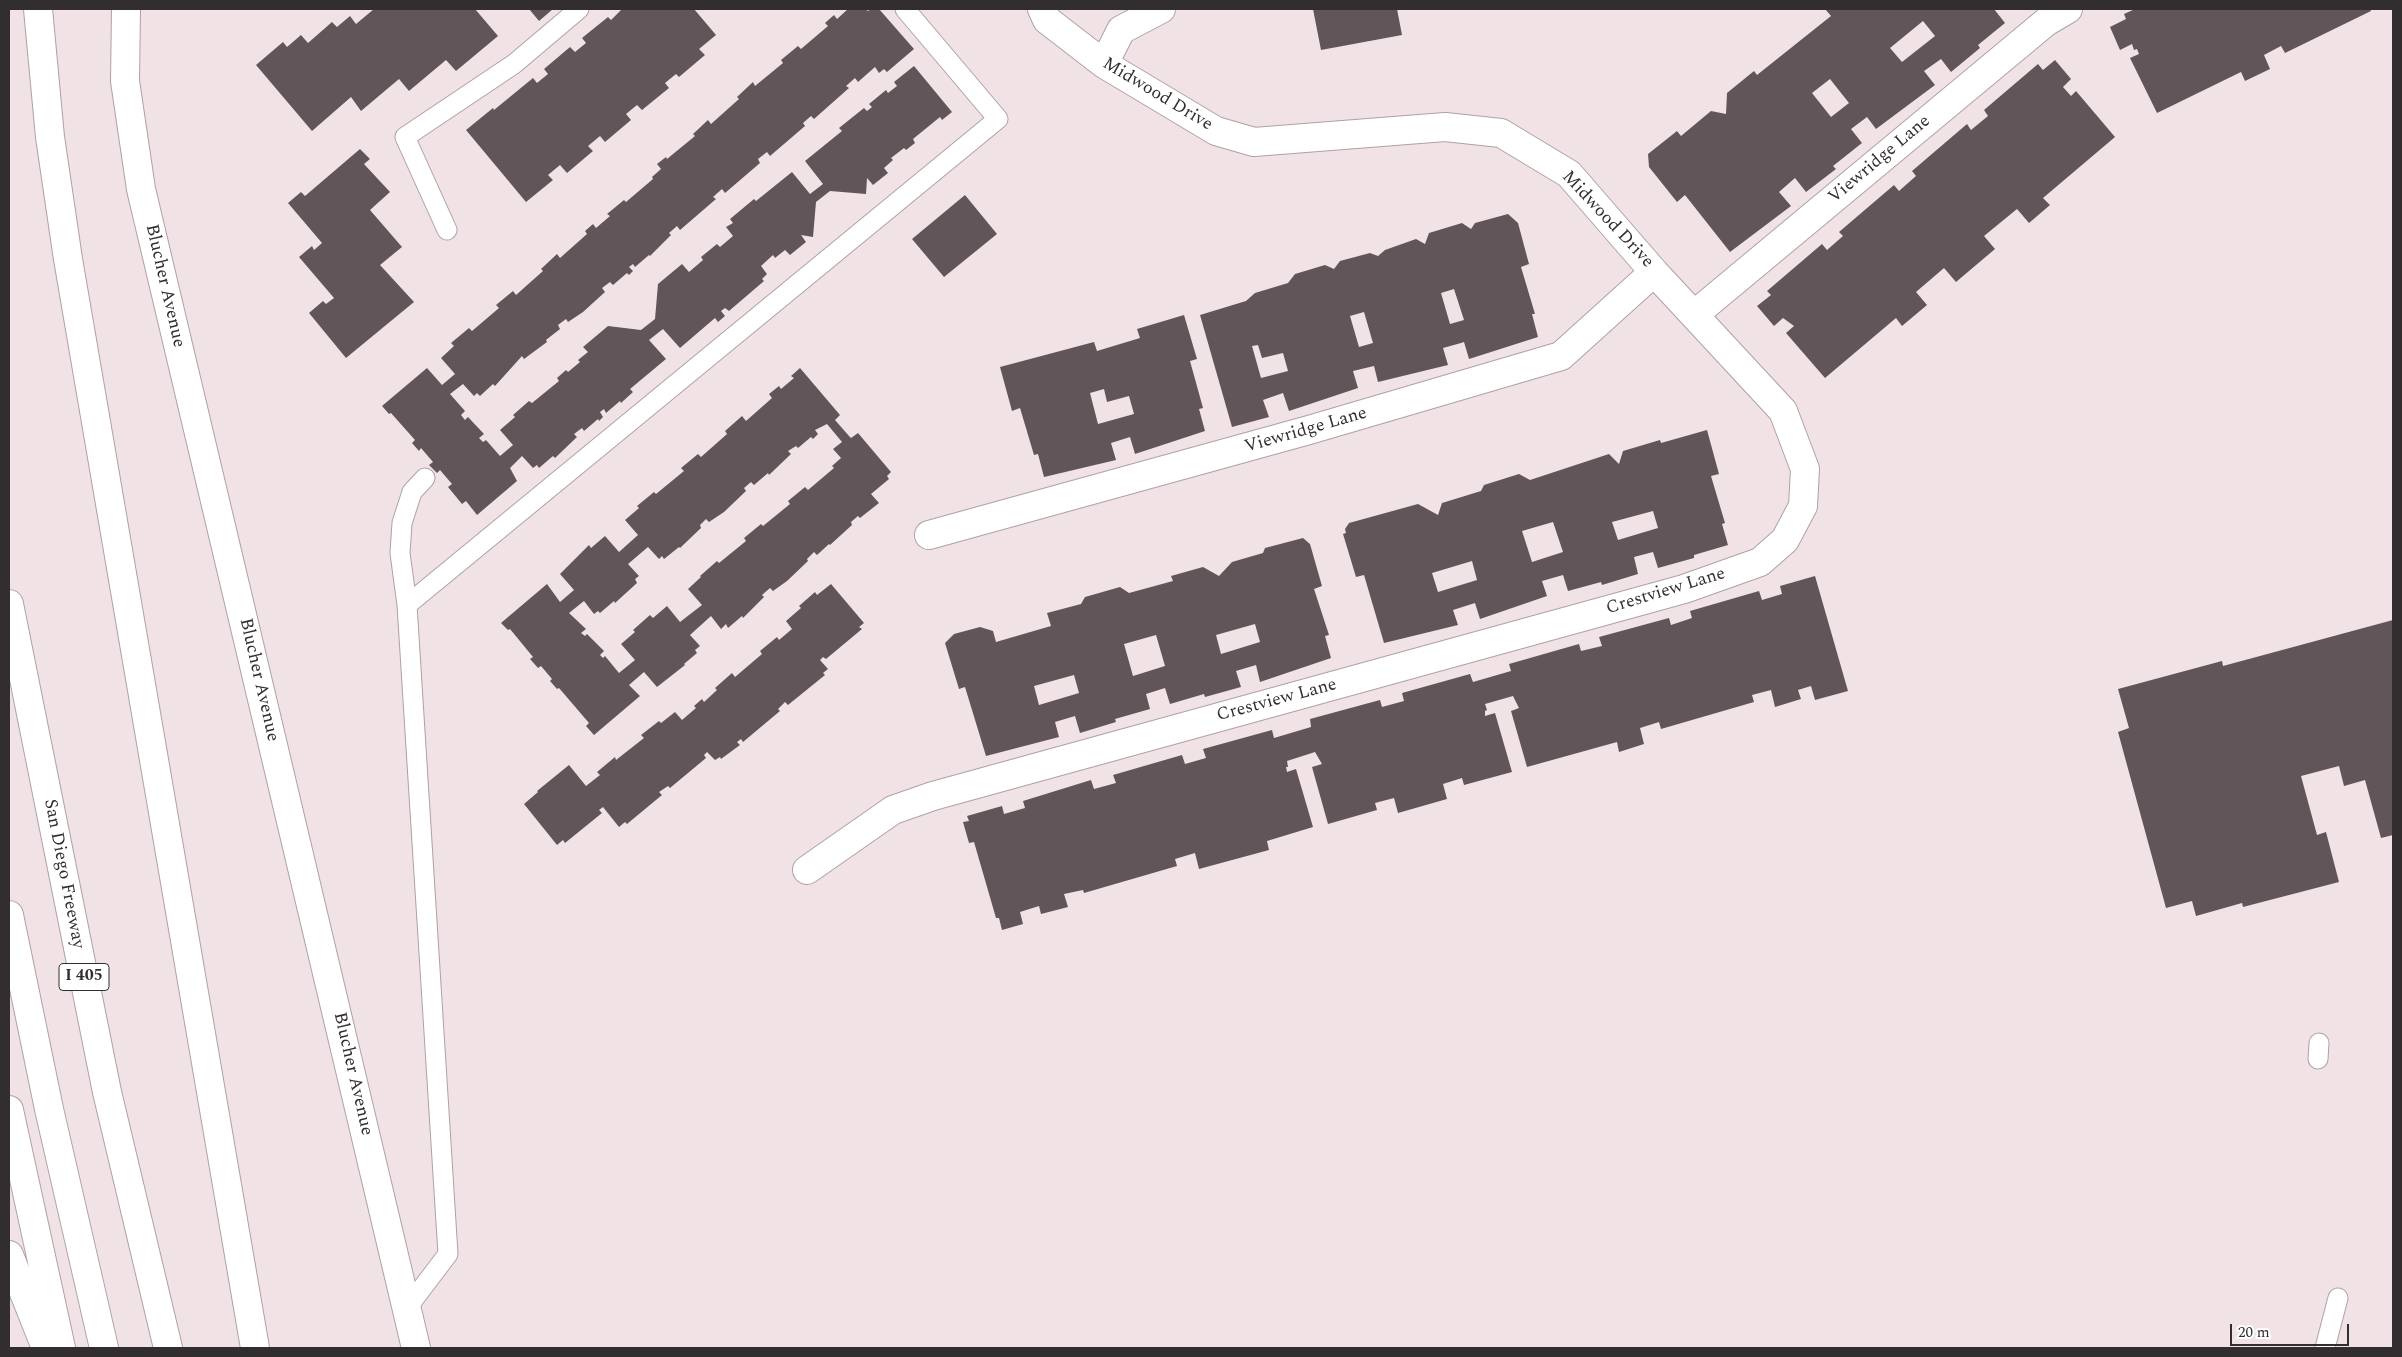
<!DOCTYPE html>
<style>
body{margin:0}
#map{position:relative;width:2402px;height:1357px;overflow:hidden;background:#f1e2e6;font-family:Spectral,serif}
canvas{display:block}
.frame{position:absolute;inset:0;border:10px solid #322d2e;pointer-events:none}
.scale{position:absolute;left:2230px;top:1324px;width:119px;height:22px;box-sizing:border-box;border:2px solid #322d2e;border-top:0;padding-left:6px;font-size:15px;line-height:18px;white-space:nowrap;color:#322d2e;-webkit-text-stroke:4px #fff;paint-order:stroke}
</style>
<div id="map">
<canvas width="2402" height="1357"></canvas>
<div class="frame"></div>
<div class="scale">20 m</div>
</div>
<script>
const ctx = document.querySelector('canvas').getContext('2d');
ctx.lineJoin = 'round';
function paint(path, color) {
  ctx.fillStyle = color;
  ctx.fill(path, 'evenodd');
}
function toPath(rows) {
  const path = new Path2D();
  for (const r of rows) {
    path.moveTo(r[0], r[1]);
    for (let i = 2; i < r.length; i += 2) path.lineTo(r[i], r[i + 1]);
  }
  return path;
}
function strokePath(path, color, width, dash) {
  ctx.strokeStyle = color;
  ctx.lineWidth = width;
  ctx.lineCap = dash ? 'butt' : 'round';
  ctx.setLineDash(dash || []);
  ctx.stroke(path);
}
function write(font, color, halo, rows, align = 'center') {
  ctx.font = font + ' Spectral,serif';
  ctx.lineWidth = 5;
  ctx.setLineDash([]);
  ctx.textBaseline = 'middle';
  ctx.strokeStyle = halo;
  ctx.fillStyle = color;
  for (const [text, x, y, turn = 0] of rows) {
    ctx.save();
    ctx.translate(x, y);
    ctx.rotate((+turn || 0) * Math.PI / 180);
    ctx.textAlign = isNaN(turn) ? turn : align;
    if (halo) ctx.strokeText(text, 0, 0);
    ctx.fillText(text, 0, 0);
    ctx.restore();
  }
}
paint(toPath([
 [374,9,475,9,498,36,456,71,446,60,409,91,399,79,361,111,351,97,312,131,256,65,283,42,287,47,301,35,308,43,332,22,337,27,350,16,356,24],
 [529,9,553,9,539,21],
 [622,9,694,9,716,35,699,49,705,55,679,77,676,74,665,83,669,88,642,110,637,105,626,114,631,120,605,142,600,136,588,146,593,151,567,173,560,165,548,175,553,180,526,202,466,130,493,108,494,110,533,78,537,83,548,74,544,69,570,47,575,52,586,43,582,38,608,17,611,20],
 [848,9,865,9,868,11,871,9,879,9,914,49,887,72,884,69,879,73,875,67,858,82,855,78,846,86,849,88,814,119,811,116,803,123,805,126,770,156,767,152,758,159,760,163,725,193,722,189,713,197,716,199,680,230,677,226,669,233,671,235,650,256,649,255,635,267,633,264,629,267,633,271,629,275,627,273,613,285,610,282,602,288,605,292,583,312,568,322,566,319,558,325,560,329,546,340,547,342,524,359,522,356,495,386,493,384,480,396,477,393,474,396,463,384,450,394,465,411,461,415,465,420,468,417,484,434,479,438,483,442,486,440,500,456,513,445,500,430,515,417,513,415,529,401,532,403,559,381,557,378,566,370,568,372,580,362,578,360,588,352,583,347,608,326,641,330,655,319,658,284,682,264,689,272,703,260,701,257,717,244,720,247,733,236,726,227,733,223,730,219,754,199,756,201,792,172,810,194,823,184,805,161,842,131,839,128,864,108,867,111,872,107,869,104,886,90,888,93,897,86,894,82,914,66,952,112,942,120,940,117,913,139,915,143,906,150,904,148,891,158,893,160,884,168,888,173,873,185,867,178,866,194,830,191,816,202,813,237,801,235,806,242,790,255,785,250,775,258,773,255,761,266,767,274,762,279,764,281,729,311,725,308,721,311,725,316,718,322,715,318,680,348,663,329,649,340,666,359,630,389,633,392,621,403,620,401,606,413,604,409,600,412,603,417,599,421,598,419,584,431,582,428,574,434,577,437,555,458,553,456,539,468,537,465,533,468,522,456,510,468,517,481,477,515,466,501,462,504,448,487,452,484,440,470,437,473,429,465,433,462,421,448,419,451,412,443,415,440,391,413,389,414,382,406,427,368,442,385,455,374,441,358,454,346,451,343,469,328,472,331,499,308,496,305,513,291,516,295,543,271,541,269,557,254,560,258,587,234,585,231,593,224,596,228,610,216,607,214,624,200,626,202,653,179,652,177,661,169,657,164,666,157,667,159,695,136,693,134,708,120,711,124,739,99,737,97,753,82,755,86,783,63,781,60,798,46,801,49,828,26,825,23,834,15,837,19],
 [1313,9,1397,9,1402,35,1321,50],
 [1825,9,1994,9,2005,23,1978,45,1980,48,1951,72,1941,59,1924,71,1935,85,1876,129,1867,117,1851,129,1862,143,1833,166,1836,169,1806,192,1795,178,1779,192,1791,206,1730,252,1685,195,1677,202,1649,167,1648,154,1677,131,1681,136,1711,111,1726,114,1727,93,1754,71,1757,75,1831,16],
 [1923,21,1935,36,1902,62,1890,48],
 [1830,79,1849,103,1831,117,1812,93],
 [2135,9,2370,9,2371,11,2285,53,2281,46,2264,55,2270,69,2245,81,2241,72,2157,113,2130,58,2139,54,2137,49,2134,50,2132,44,2120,50,2110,27,2126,19,2124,14],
 [2055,60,2071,79,2063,87,2071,96,2076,91,2115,137,2043,198,2050,205,2029,223,2017,209,1984,236,1995,249,1956,282,1944,268,1916,292,1927,305,1902,326,1896,318,1825,378,1786,333,1794,326,1783,318,1774,326,1757,306,1771,295,1767,291,1822,244,1827,250,1843,236,1839,232,1894,185,1899,191,1916,176,1912,171,1967,124,1971,130,1988,116,1984,110,2038,64,2043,70],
 [360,149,370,159,364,164,390,192,370,210,402,247,380,265,414,302,346,358,309,313,323,301,326,304,334,298,299,257,312,246,314,250,322,243,288,203,301,192,305,196],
 [965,195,997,234,944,277,912,239],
 [1508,214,1518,223,1529,264,1521,267,1535,314,1532,314,1538,337,1469,359,1464,342,1461,343,1443,348,1448,365,1378,382,1374,366,1353,371,1358,388,1289,411,1283,393,1263,400,1269,417,1232,427,1200,315,1246,301,1255,293,1288,283,1295,274,1325,265,1334,269,1340,261,1370,253,1378,256,1385,250,1416,239,1425,244,1429,233,1462,223,1471,229,1475,223],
 [1454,289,1464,320,1450,324,1441,293],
 [1364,312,1373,343,1359,347,1350,316],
 [1258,345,1262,358,1283,353,1288,371,1261,378,1252,346],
 [1184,315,1197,359,1190,361,1203,408,1199,409,1205,431,1135,454,1130,437,1111,443,1116,460,1044,477,1038,454,1034,455,1020,408,1012,411,1000,367,1094,342,1097,351,1140,338,1137,329],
 [1104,389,1107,402,1129,396,1134,414,1098,424,1090,393],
 [800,368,840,415,835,420,849,436,851,438,858,433,891,472,887,476,889,479,871,494,879,503,860,518,858,516,851,522,852,525,830,545,829,544,817,555,814,552,807,559,808,561,787,581,773,591,770,588,762,595,764,597,743,618,742,616,728,628,726,624,721,629,711,616,690,635,700,646,695,650,697,653,684,664,685,665,657,687,644,672,629,685,640,696,594,735,586,726,589,723,559,688,557,689,550,681,552,679,541,666,538,668,530,659,533,657,510,629,508,630,501,623,547,584,560,602,574,590,560,574,589,545,591,548,605,536,619,552,638,535,625,520,639,508,637,506,654,492,656,494,684,471,681,468,698,454,701,457,727,434,725,431,742,416,746,421,772,398,769,394,779,386,781,389,794,378,791,376],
 [827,424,842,442,833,449,841,458,832,466,834,468,808,490,805,487,788,501,790,504,763,526,761,524,744,538,746,541,719,563,717,561,700,576,701,577,688,589,702,605,680,622,667,606,653,618,650,615,633,630,635,632,621,644,635,660,619,673,605,656,603,658,600,655,604,651,587,634,585,636,581,633,586,629,569,613,584,601,594,614,598,611,600,613,614,601,615,603,637,583,635,579,639,576,628,564,648,547,659,559,662,556,664,559,679,547,680,548,701,528,700,525,706,519,709,522,724,512,746,491,744,488,751,482,754,485,768,473,769,475,791,454,788,451,796,446,798,448,811,437,813,439,818,434,815,430],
 [1707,430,1719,474,1711,476,1725,523,1722,524,1728,545,1694,555,1694,558,1658,568,1653,552,1634,557,1638,574,1602,585,1601,582,1568,591,1563,575,1542,581,1547,596,1480,619,1475,603,1453,610,1458,625,1384,643,1364,575,1356,577,1343,534,1346,533,1345,529,1349,523,1418,504,1438,515,1442,503,1481,491,1484,485,1519,474,1530,480,1609,454,1619,464,1623,451,1660,440,1661,443],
 [1653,511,1658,528,1618,540,1612,522],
 [1553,522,1563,552,1532,562,1522,531],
 [1472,561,1477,580,1438,592,1432,573],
 [1303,538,1310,544,1322,586,1314,589,1329,635,1325,636,1331,658,1260,682,1256,665,1236,671,1241,687,1205,697,1204,694,1170,704,1165,688,1146,694,1150,709,1115,719,1116,722,1080,733,1075,716,1055,722,1059,737,986,756,965,687,959,689,945,643,954,634,980,627,993,631,996,642,1051,626,1047,613,1081,604,1085,597,1120,587,1129,593,1173,581,1171,576,1203,567,1219,576,1232,562,1263,553,1265,548],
 [1255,624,1260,642,1221,654,1216,635],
 [1156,635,1165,666,1133,676,1124,644],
 [1074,675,1079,693,1039,705,1034,686],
 [1815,576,1848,691,1815,700,1811,686,1798,690,1801,699,1775,707,1771,690,1752,695,1754,702,1661,729,1659,722,1640,728,1644,744,1619,752,1617,742,1527,767,1511,711,1519,708,1513,696,1485,704,1487,710,1485,711,1485,716,1495,713,1512,772,1464,785,1462,778,1443,784,1447,799,1398,813,1394,798,1375,803,1377,810,1328,824,1312,767,1322,764,1315,752,1287,761,1288,767,1286,767,1287,772,1296,769,1313,827,1267,841,1269,850,1199,869,1195,853,1175,859,1177,866,1084,893,1083,890,1064,894,1068,907,1041,914,1039,906,1020,912,1023,924,1002,930,999,918,996,918,974,842,969,843,963,822,969,821,967,816,1002,806,1004,814,1025,808,1023,801,1091,780,1094,789,1116,783,1113,775,1182,755,1185,764,1206,758,1203,749,1272,730,1274,738,1311,727,1310,719,1380,700,1382,707,1404,701,1402,693,1470,674,1473,682,1511,671,1509,664,1579,644,1581,651,1602,646,1599,637,1669,618,1671,625,1692,618,1690,611,1759,591,1762,600,1782,594,1780,586],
 [831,584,864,623,859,627,862,629,826,659,823,657,820,660,828,669,823,673,825,675,788,705,785,702,778,709,780,711,743,742,741,739,737,742,740,745,721,759,720,757,715,760,707,752,704,755,706,758,670,788,668,786,659,792,662,795,627,824,625,822,619,827,603,807,599,810,602,813,565,843,563,840,557,845,524,804,538,792,537,791,569,765,586,786,600,775,597,772,615,757,616,760,644,738,641,735,659,721,661,723,675,712,682,720,696,708,694,706,702,699,704,702,717,690,715,688,732,673,735,677,762,654,760,651,777,637,779,640,792,629,786,621,801,608,799,606,815,592,817,595],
 [2393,620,2393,835,2381,838,2365,780,2344,786,2339,766,2301,776,2317,835,2326,832,2339,882,2243,907,2242,903,2196,916,2192,901,2166,908,2118,732,2129,728,2118,689,2222,661,2223,666]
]), '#625559');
const lane = toPath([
 [447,230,405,137,514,64,579,9],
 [407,605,400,553,402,523,412,492,425,478],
 [2318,1059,2319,1043],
 [407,1308,448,1254,407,605,998,119,905,9],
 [2325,1348,2338,1298]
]);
const street = toPath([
 [126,9,125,81,141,189,416,1348],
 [1104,64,1121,30,1161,9],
 [1695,314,2046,22,2068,9],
 [929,535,1309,430,1561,356,1654,272],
 [807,870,893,810,933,796,1684,589,1760,562,1785,540,1803,506,1805,469,1783,411,1654,272,1569,174,1501,133,1445,127,1254,142,1216,131,1104,64,1047,20,1042,9]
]);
const highway = toPath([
 [38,9,50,137,68,259,255,1348],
 [9,604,107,1092,168,1348],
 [9,915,49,1109,104,1348],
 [9,1110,61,1348],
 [9,1255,46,1348]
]);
strokePath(lane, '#afa1a5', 21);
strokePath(street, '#afa1a5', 30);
strokePath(highway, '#afa1a5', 30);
strokePath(lane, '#fff', 19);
strokePath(street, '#fff', 28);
strokePath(highway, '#fff', 28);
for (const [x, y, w] of [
 [84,977,50]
]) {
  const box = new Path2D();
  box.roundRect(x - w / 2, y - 13.5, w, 27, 4);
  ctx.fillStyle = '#fff';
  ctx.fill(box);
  strokePath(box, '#322d2e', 1);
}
write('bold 16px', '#322d2e', null, [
 ["I 405",84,977]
]);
write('18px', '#322d2e', '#fff', [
 ["Midwood Drive",1157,95,31],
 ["Viewridge Lane",1880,160,-40],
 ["Midwood Drive",1607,220,47],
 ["Blucher Avenue",164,286,77],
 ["Viewridge Lane",1306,431,-16],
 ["Crestview Lane",1666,592,-17],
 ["Blucher Avenue",258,680,77],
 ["Crestview Lane",1277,701,-15],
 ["San Diego Freeway",63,874,79],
 ["Blucher Avenue",352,1074,77]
]);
</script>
